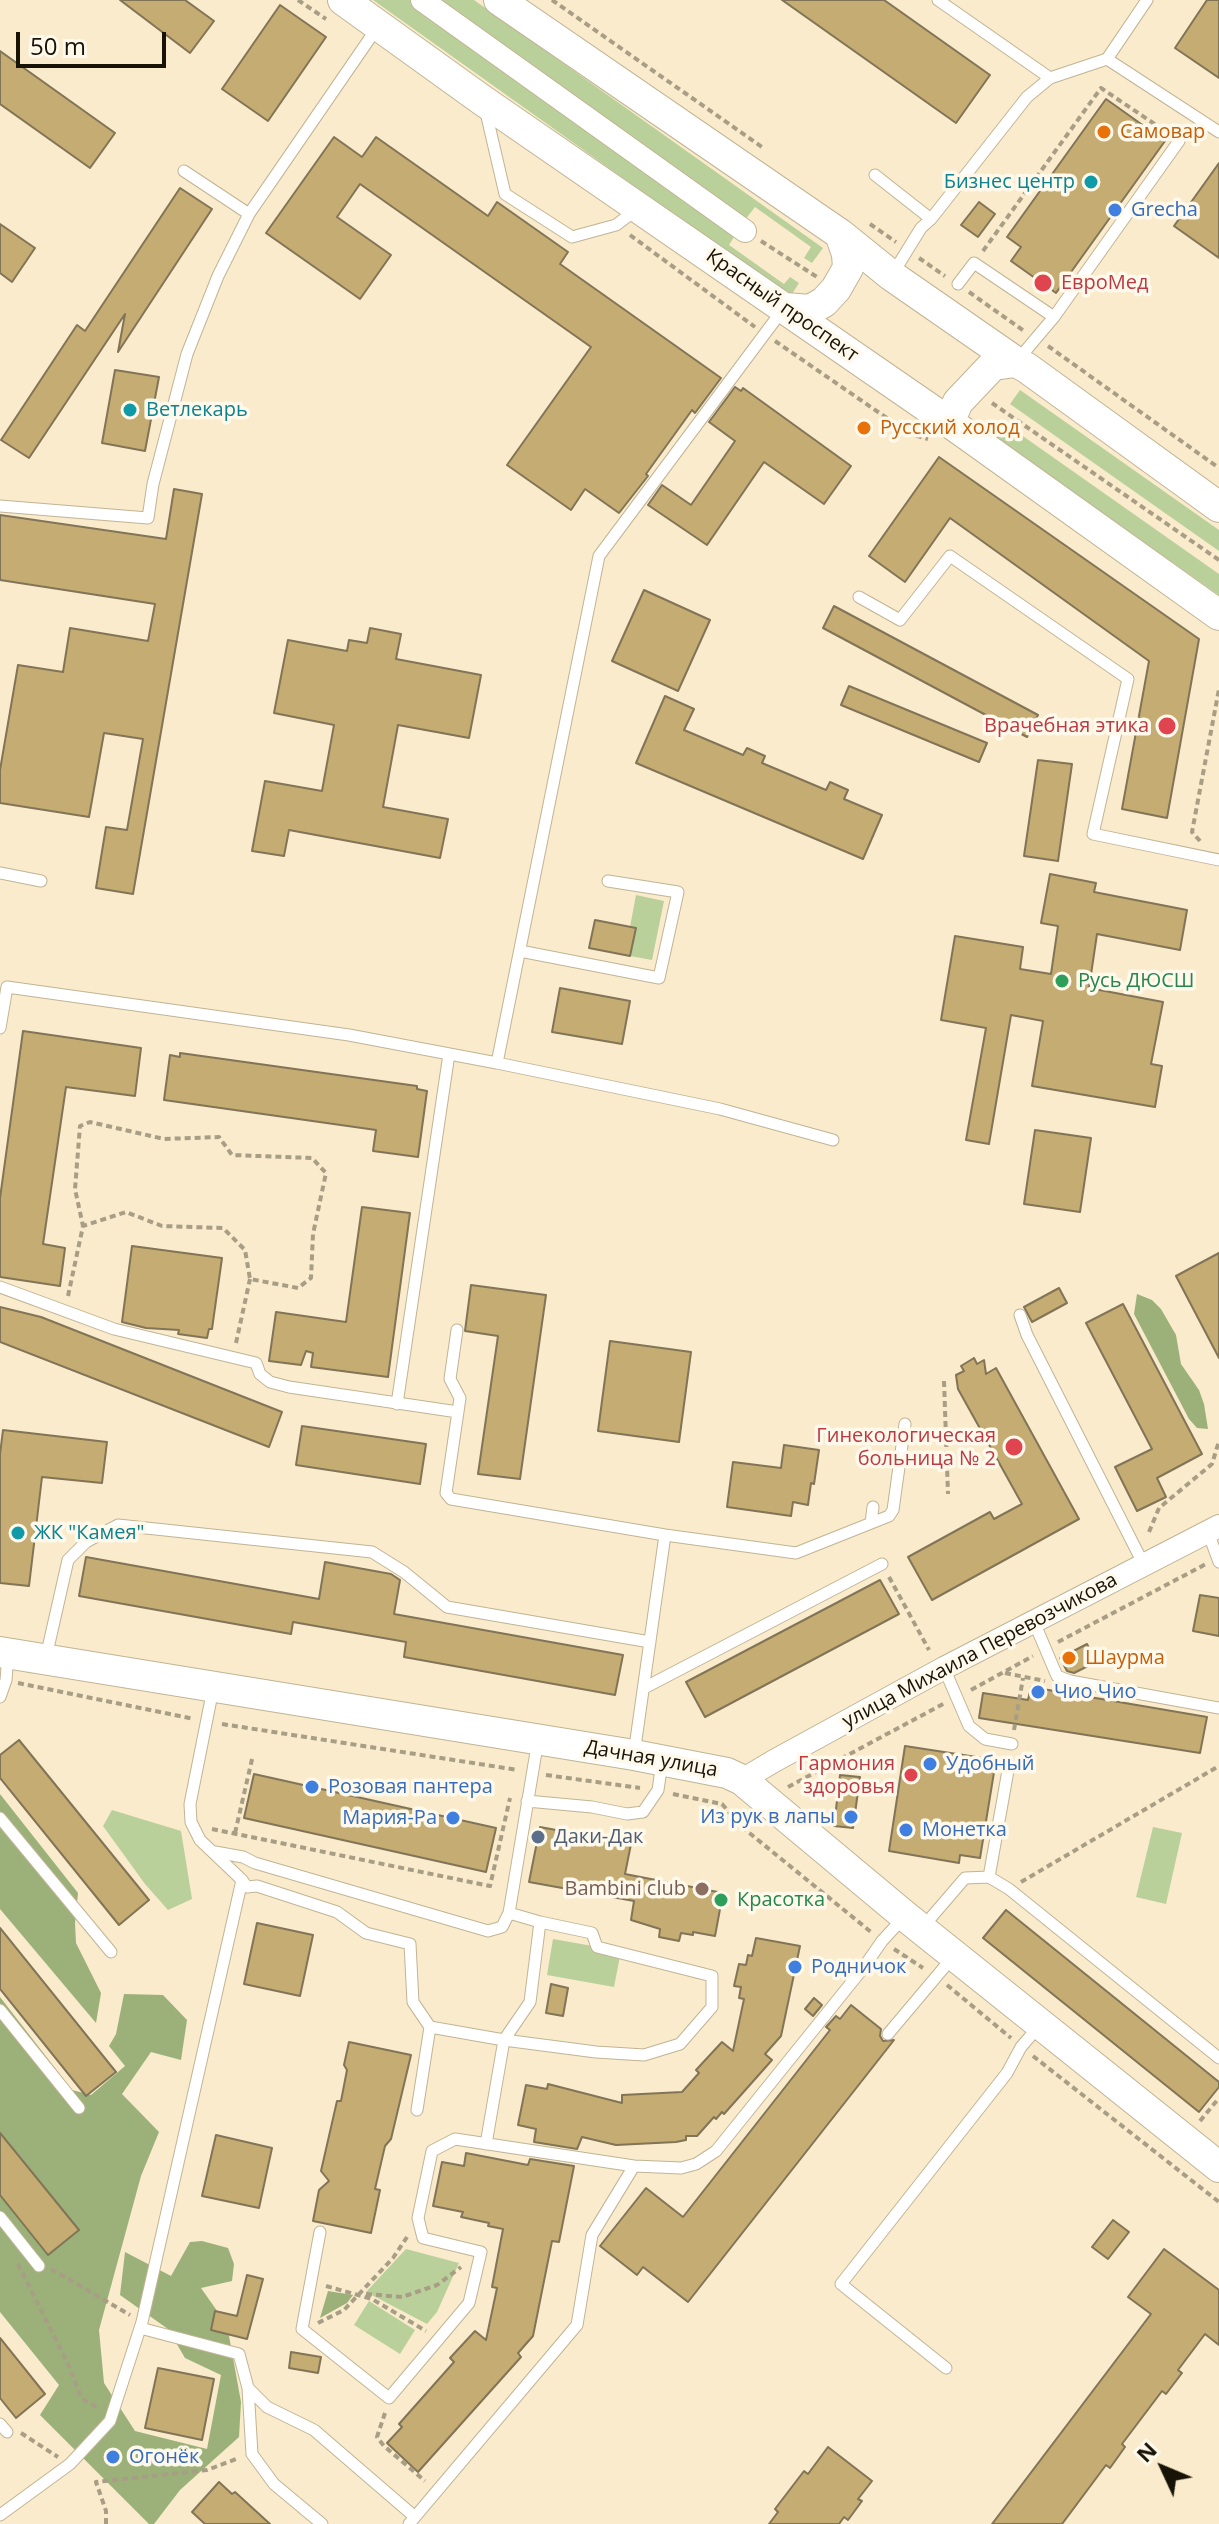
<!DOCTYPE html>
<meta charset="utf-8">
<style>
body{margin:0}
#map{position:relative;width:1219px;height:2524px;overflow:hidden;background:#f9ebcb;font-family:"Open Sans",sans-serif}
canvas{display:block}
.north{position:absolute;left:1123px;top:2428px;width:80px;height:80px;-webkit-text-stroke:6px #fff9ec;paint-order:stroke;rotate:314deg;font-size:22px;font-weight:700;line-height:32px;text-align:center;color:#181307}
.north::after{content:'';display:block;margin:auto;width:28px;height:36px;background:#181307;clip-path:polygon(50% 0,100% 100%,50% 72%,0 100%)}
.scale{position:absolute;left:16px;top:32px;width:150px;height:36px;box-sizing:border-box;border:4px solid #181307;border-top:0;padding-left:10px;font-size:24px;line-height:28px;white-space:nowrap;color:#181307;-webkit-text-stroke:6px #fff9ec;paint-order:stroke}
</style>
<div id="map">
<canvas width="1219" height="2524"></canvas>
<div class="north">N</div>
<div class="scale">50 m</div>
</div>
<script>
const ctx = document.querySelector('canvas').getContext('2d');
ctx.lineJoin = 'round';
function paint(path, color) {
  ctx.fillStyle = color;
  ctx.fill(path, 'evenodd');
}
function toPath(rows) {
  const path = new Path2D();
  for (const r of rows) {
    path.moveTo(r[0], r[1]);
    for (let i = 2; i < r.length; i += 2) path.lineTo(r[i], r[i + 1]);
  }
  return path;
}
function strokePath(path, color, width, dash) {
  ctx.strokeStyle = color;
  ctx.lineWidth = width;
  ctx.lineCap = dash ? 'butt' : 'round';
  ctx.setLineDash(dash || []);
  ctx.stroke(path);
}
function write(font, color, halo, rows, align = 'center') {
  ctx.font = font + ' "Open Sans",sans-serif';
  ctx.lineWidth = 7;
  ctx.setLineDash([]);
  ctx.textBaseline = 'middle';
  ctx.strokeStyle = halo;
  ctx.fillStyle = color;
  for (const [text, x, y, turn = 0] of rows) {
    ctx.save();
    ctx.translate(x, y);
    ctx.rotate((+turn || 0) * Math.PI / 180);
    ctx.textAlign = isNaN(turn) ? turn : align;
    if (halo) ctx.strokeText(text, 0, 0);
    ctx.fillText(text, 0, 0);
    ctx.restore();
  }
}
paint(toPath([
 [373,0,412,0,737,232,729,245,784,284,790,277,799,283,790,297],
 [435,0,474,0,823,248,812,263,804,258,811,247,755,207,745,220],
 [1020,390,1219,530,1219,551,1010,404],
 [1000,420,1219,574,1219,595,990,434],
 [636,895,664,901,652,960,630,956,636,928,630,927],
 [112,1810,181,1831,192,1899,168,1910,145,1884,103,1826],
 [1153,1827,1182,1833,1166,1904,1136,1897],
 [553,1939,621,1951,614,1987,547,1975],
 [406,2249,459,2263,437,2312,427,2324,366,2292],
 [369,2301,415,2330,400,2354,354,2325]
]), '#bad09a');
paint(toPath([
 [1137,1294,1152,1300,1161,1309,1176,1335,1181,1364,1199,1390,1204,1404,1208,1429,1197,1428,1189,1419,1134,1314],
 [0,1794,78,1893,75,1923,76,1943,101,1993,96,2023,0,1909],
 [124,1994,163,1995,187,2020,181,2060,151,2052,122,2094,159,2132,141,2176,99,2330,104,2383,135,2431,207,2449,221,2375,185,2358,168,2329,120,2295,125,2252,171,2276,190,2242,202,2241,228,2248,234,2264,232,2281,201,2288,227,2325,241,2402,239,2437,180,2490,154,2524,149,2524,40,2415,59,2385,0,2312,0,1997,72,2090,91,2095,125,2066,109,2046,116,2034],
 [328,2291,353,2295,347,2303,320,2318]
]), '#9bb179');
const building = toPath([
 [120,0,185,0,214,21,190,53,120,0],
 [782,0,884,0,990,75,956,123,782,0],
 [1207,0,1219,0,1219,78,1175,48,1207,0],
 [280,5,326,37,268,121,222,89,280,5],
 [0,51,115,133,90,168,0,104,0,51],
 [1106,99,1165,141,1056,293,1011,261,1021,247,1007,237,1106,99],
 [334,137,362,157,376,137,488,216,497,202,568,252,560,264,721,378,695,413,692,410,646,474,648,476,619,513,585,489,571,510,507,465,591,347,360,184,337,217,391,255,360,299,266,233,334,137],
 [1219,163,1219,258,1174,226,1219,163],
 [180,188,212,209,118,352,125,314,29,458,1,440,77,325,85,331,180,188],
 [979,202,995,214,978,237,961,225,979,202],
 [0,224,35,248,12,282,0,273,0,224],
 [115,370,159,377,145,451,102,443,115,370],
 [735,387,741,391,743,388,851,466,824,504,764,462,707,545,648,505,662,485,691,505,735,441,709,422,735,387],
 [939,457,1199,639,1167,818,1122,809,1149,661,950,518,905,582,869,556,939,457],
 [174,489,202,494,133,894,96,888,106,827,127,830,143,739,104,733,89,817,0,803,0,770,18,665,63,672,70,628,148,641,155,604,0,580,0,515,166,539,174,489],
 [644,590,710,620,678,691,612,661,644,590],
 [834,606,1038,715,1027,737,823,628,834,606],
 [370,628,401,634,396,659,481,675,469,738,398,725,383,807,448,819,440,858,289,830,284,856,252,851,265,781,322,791,334,725,274,713,288,640,347,651,349,640,367,643,370,628],
 [849,686,987,743,979,762,841,705,849,686],
 [665,696,694,709,684,730,743,755,747,748,765,756,762,763,826,790,830,782,848,790,844,799,882,815,863,859,636,763,665,696],
 [1038,760,1072,764,1058,861,1024,856,1038,760],
 [1050,874,1096,883,1094,892,1187,910,1180,950,1097,934,1089,988,1163,1002,1151,1064,1162,1066,1155,1107,1032,1086,1043,1021,1011,1015,989,1144,966,1140,986,1028,941,1020,955,936,1023,947,1020,969,1051,974,1058,926,1041,923,1050,874],
 [595,920,636,928,630,956,589,948,595,920],
 [560,988,630,1001,622,1044,552,1032,560,988],
 [23,1031,141,1048,135,1096,66,1087,43,1244,65,1248,60,1286,0,1277,0,1198,23,1031],
 [180,1053,417,1086,417,1089,427,1091,418,1157,373,1151,376,1130,164,1100,170,1055,180,1057,180,1053],
 [1035,1130,1091,1138,1080,1212,1024,1204,1035,1130],
 [362,1207,410,1213,388,1377,311,1367,313,1353,306,1351,301,1365,269,1361,276,1312,346,1322,362,1207],
 [132,1246,222,1258,212,1329,209,1329,207,1338,178,1334,179,1330,146,1328,122,1322,132,1246],
 [1219,1253,1219,1358,1176,1276,1219,1253],
 [471,1285,546,1295,520,1479,478,1474,498,1336,465,1331,471,1285],
 [1059,1288,1067,1303,1032,1322,1024,1307,1059,1288],
 [1123,1304,1202,1454,1157,1478,1166,1497,1137,1511,1115,1467,1152,1449,1086,1323,1123,1304],
 [0,1307,41,1317,282,1412,269,1447,0,1342,0,1307],
 [610,1341,691,1352,679,1442,598,1431,610,1341],
 [974,1358,977,1364,984,1360,986,1374,996,1368,1079,1519,932,1600,908,1557,990,1512,994,1519,1022,1504,958,1389,956,1375,964,1371,961,1366,974,1358],
 [302,1426,426,1444,420,1484,296,1465,302,1426],
 [3,1430,107,1442,102,1483,42,1477,29,1586,0,1583,0,1454,3,1430],
 [784,1445,819,1450,814,1484,811,1483,808,1505,793,1502,791,1516,727,1507,733,1462,781,1468,784,1445],
 [86,1557,319,1599,325,1562,391,1574,400,1580,394,1614,623,1655,615,1695,404,1657,406,1642,293,1622,291,1634,79,1596,86,1557],
 [880,1580,899,1614,705,1717,686,1682,880,1580],
 [1200,1595,1219,1598,1219,1636,1193,1631,1200,1595],
 [1087,1644,1096,1662,1074,1673,1067,1671,1060,1658,1087,1644],
 [1031,1687,1207,1717,1200,1753,979,1718,983,1693,1028,1700,1031,1687],
 [19,1740,149,1900,119,1925,0,1778,0,1755,19,1740],
 [905,1746,996,1760,980,1858,960,1855,959,1863,889,1851,905,1746],
 [254,1774,496,1828,486,1872,244,1818,254,1774],
 [840,1775,860,1777,853,1828,834,1826,840,1775],
 [540,1827,631,1844,625,1874,723,1893,715,1936,693,1932,693,1935,681,1933,679,1941,659,1937,660,1929,631,1920,634,1901,529,1882,540,1827],
 [1006,1910,1219,2082,1219,2087,1199,2112,983,1938,1006,1910],
 [257,1923,313,1935,300,1996,244,1984,257,1923],
 [0,1928,116,2072,86,2096,0,1989,0,1928],
 [756,1938,800,1946,781,2036,765,2054,772,2060,724,2114,722,2112,716,2119,714,2117,697,2136,686,2136,686,2140,676,2142,616,2145,582,2137,577,2149,534,2142,536,2129,518,2125,526,2085,547,2089,548,2084,622,2103,622,2095,682,2092,699,2073,696,2070,722,2042,733,2051,744,1999,739,1998,741,1987,734,1986,739,1964,746,1965,748,1955,752,1956,756,1938],
 [551,1984,568,1988,563,2016,546,2013,551,1984],
 [814,1998,822,2005,813,2016,805,2009,814,1998],
 [851,2005,881,2029,880,2036,883,2041,894,2040,688,2302,643,2267,637,2275,600,2246,646,2188,683,2217,830,2030,826,2027,836,2016,840,2019,851,2005],
 [349,2042,411,2055,391,2139,385,2146,375,2189,380,2190,371,2233,313,2221,319,2190,329,2181,321,2171,337,2101,341,2101,347,2070,344,2065,349,2042],
 [0,2133,79,2230,48,2255,0,2195,0,2133],
 [216,2135,272,2148,259,2208,202,2196,216,2135],
 [466,2153,528,2165,530,2159,574,2166,559,2242,552,2241,533,2336,518,2353,521,2357,418,2472,387,2443,402,2427,399,2424,454,2362,450,2358,475,2331,486,2340,497,2288,492,2287,503,2229,488,2226,489,2223,461,2217,463,2212,433,2206,442,2162,464,2166,466,2153],
 [1113,2220,1129,2232,1108,2259,1092,2247,1113,2220],
 [1164,2249,1219,2290,1219,2345,1205,2334,1178,2370,1182,2373,1166,2394,1162,2391,1122,2444,1125,2447,1110,2468,1106,2465,1062,2524,992,2524,1151,2314,1128,2297,1164,2249],
 [247,2275,263,2279,247,2339,211,2330,215,2311,237,2316,247,2275],
 [0,2338,45,2394,16,2418,0,2398,0,2338],
 [291,2352,321,2357,318,2373,289,2368,291,2352],
 [158,2368,214,2379,202,2440,145,2428,158,2368],
 [828,2447,872,2481,858,2499,862,2501,848,2520,844,2517,839,2524,769,2524,778,2512,775,2509,804,2471,808,2474,828,2447],
 [219,2482,232,2494,235,2492,270,2524,205,2524,192,2512,219,2482]
]);
paint(building, '#c5ac72');
strokePath(building, '#817457', 2);
const lane = toPath([
 [938,0,1050,78],
 [1107,59,1219,132],
 [485,108,505,194,572,237,616,225,636,210],
 [184,171,249,214,379,25],
 [875,175,931,219],
 [892,275,921,228,931,219,1027,97,1050,78,1107,59,1147,0],
 [958,284,974,263,1054,317,1016,362],
 [784,308,599,556,497,1063,720,1109,833,1140],
 [1054,317,1179,141],
 [0,506,148,518,153,484,187,354,218,276,249,214],
 [859,597,900,620,950,556,1128,679,1093,834,1219,860],
 [0,873,41,881],
 [520,951,659,978,678,892,608,881],
 [0,1028,7,987,349,1035,497,1063],
 [0,1287,114,1329,256,1363,260,1374,270,1382,289,1387,458,1412],
 [1020,1315,1027,1335,1144,1565],
 [457,1330,450,1379,460,1398,446,1493,451,1499,665,1535],
 [397,1404,449,1054],
 [871,1523,873,1507],
 [1208,1532,1219,1562],
 [1034,1622,1057,1676,1070,1681,1219,1708],
 [46,1657,68,1560,86,1542,118,1525,372,1552,404,1572,447,1607,650,1642],
 [944,1668,969,1726,985,1739,1012,1744],
 [644,1688,882,1564],
 [0,1697,6,1680,8,1655],
 [538,1740,509,1913,540,1922],
 [634,1754,665,1535,796,1553,889,1516,893,1510,905,1424],
 [527,1801,592,1807,627,1814,643,1812,658,1790,662,1763],
 [0,1818,111,1952],
 [215,1852,243,1857,255,1863,488,1931,502,1927,509,1913],
 [989,1877,1009,1765],
 [242,1880,247,1887,257,1886,337,1912,366,1933,410,1944,413,2002,430,2027],
 [540,1922,592,1933,597,1947,712,1976,712,2007,680,2044,644,2055,596,2052,504,2040,530,2002,540,1922],
 [922,1928,965,1878,989,1877,1009,1889,1219,2058],
 [0,2010,79,2108],
 [888,2034,952,1958],
 [417,2110,430,2027,504,2040,486,2144],
 [0,2217,39,2266],
 [320,2232,302,2329,389,2398,469,2303,481,2252,423,2238,418,2218,432,2151,455,2139,634,2166],
 [140,2328,239,2354,248,2388,252,2454,274,2484,322,2524],
 [946,2368,841,2284,1007,2073,1021,2047,1040,2025],
 [248,2388,267,2407,314,2430,415,2517],
 [0,2424,7,2432],
 [0,2515,70,2464,110,2421,142,2322,242,1880,200,1840,191,1822,190,1804,213,1689],
 [409,2524,577,2325,592,2235,634,2166,681,2168,696,2164,716,2151,864,1967,882,1941,905,1916]
]);
const street = toPath([
 [422,0,745,231],
 [742,1780,774,1761,944,1668,1219,1526]
]);
const secondary = toPath([
 [343,0,482,100,949,422,1219,615],
 [499,0,840,234,892,276,1016,362,1027,368,1219,507],
 [785,308,810,310,824,302,836,289,848,268,847,254,840,234],
 [949,422,958,402,993,365,1016,362],
 [0,1652,634,1755,727,1773,742,1780,905,1916,1219,2167]
]);
strokePath(lane, '#c1b495', 13);
strokePath(street, '#c1b495', 24);
strokePath(secondary, '#c1b495', 32);
strokePath(toPath([
 [298,0,326,19],
 [552,0,762,147],
 [870,224,896,242],
 [630,235,755,327],
 [761,241,817,277],
 [983,251,1101,88,1168,133],
 [919,258,945,276],
 [969,292,1024,331],
 [775,341,910,434,928,439],
 [1048,346,1219,468],
 [992,403,1219,560],
 [1200,841,1192,832,1219,689],
 [68,1296,83,1226,75,1189,80,1126,90,1122,164,1139,219,1137,232,1155,312,1158,326,1173,313,1234,311,1278,298,1288,250,1279,245,1250,223,1228,162,1226,126,1212,83,1226],
 [236,1343,250,1279],
 [944,1381,948,1494],
 [1149,1532,1159,1508,1212,1464,1219,1441],
 [889,1577,929,1650],
 [1058,1642,1206,1564],
 [1005,1673,1045,1681],
 [18,1683,194,1719],
 [971,1690,1033,1656],
 [222,1724,518,1770],
 [1014,1730,1023,1678],
 [546,1775,640,1788],
 [788,1787,945,1703],
 [673,1794,722,1804,742,1827,871,1932],
 [212,1829,490,1886,510,1798],
 [235,1833,253,1755],
 [1021,1882,1219,1766],
 [894,1949,923,1968],
 [947,1985,1011,2038],
 [1033,2056,1219,2202],
 [1200,2121,1219,2098],
 [18,2264,70,2368,81,2398,100,2409],
 [51,2269,130,2315],
 [326,2286,372,2299,426,2331],
 [366,2294,402,2297,437,2285,461,2267],
 [318,2323,344,2310,393,2258,407,2237],
 [385,2413,377,2437,384,2446,425,2481],
 [21,2433,58,2457],
 [106,2524,106,2511,96,2482,207,2470,239,2458]
]), '#a89d85', 4, [6, 4]);
strokePath(lane, '#fff', 11);
strokePath(street, '#fff', 22);
strokePath(secondary, '#fff', 30);
for (const [x, y, r, color] of [
 [1104,132,8,"#e8710a"],
 [1091,182,8,"#0f9aa8"],
 [1115,210,8,"#3f7fe0"],
 [1043,283,10,"#e0444e"],
 [130,410,8,"#0f9aa8"],
 [864,428,8,"#e8710a"],
 [1167,726,10,"#e0444e"],
 [1062,981,8,"#2e9e5b"],
 [1014,1447,10,"#e0444e"],
 [18,1533,8,"#0f9aa8"],
 [1069,1658,8,"#e8710a"],
 [1038,1692,8,"#3f7fe0"],
 [930,1764,8,"#3f7fe0"],
 [911,1775,8,"#e0444e"],
 [312,1787,8,"#3f7fe0"],
 [851,1817,8,"#3f7fe0"],
 [453,1818,8,"#3f7fe0"],
 [906,1830,8,"#3f7fe0"],
 [538,1837,8,"#5c6f8a"],
 [702,1889,8,"#8d6e63"],
 [721,1900,8,"#2e9e5b"],
 [795,1967,8,"#3f7fe0"],
 [113,2457,8,"#3f7fe0"]
]) {
  const dot = new Path2D();
  dot.arc(x, y, r, 0, 2 * Math.PI);
  ctx.fillStyle = color;
  ctx.fill(dot);
  strokePath(dot, '#fff9ec', 3);
}
write('20px', '#c56008', '#fff9ec', [
 ["Самовар",1120,132],
 ["Русский холод",880,428],
 ["Шаурма",1085,1658]
], 'left');
write('20px', '#0d838f', '#fff9ec', [
 ["Бизнес центр",1075,182,"right"],
 ["Ветлекарь",146,410],
 ["ЖК \"Камея\"",34,1533]
], 'left');
write('20px', '#366cbe', '#fff9ec', [
 ["Grecha",1131,210],
 ["Чио Чио",1054,1692],
 ["Удобный",946,1764],
 ["Розовая пантера",328,1787],
 ["Из рук в лапы",835,1817,"right"],
 ["Мария-Ра",437,1818,"right"],
 ["Монетка",922,1830],
 ["Родничок",811,1967],
 ["Огонёк",129,2457]
], 'left');
write('20px', '#be3a42', '#fff9ec', [
 ["ЕвроМед",1061,283,"left"],
 ["Врачебная этика",1149,726],
 ["Гинекологическая",996,1436],
 ["больница № 2",996,1459],
 ["Гармония",895,1764],
 ["здоровья",895,1787]
], 'right');
write('20px', '#181307', '#fff9ec', [
 ["Красный проспект",782,306,35],
 ["улица Михаила Перевозчикова",980,1651,-28],
 ["Дачная улица",651,1759,10]
]);
write('20px', '#27864d', '#fff9ec', [
 ["Русь ДЮСШ",1078,981],
 ["Красотка",737,1900]
], 'left');
write('20px', '#4e5e75', '#fff9ec', [
 ["Даки-Дак",554,1837]
], 'left');
write('20px', '#785e54', '#fff9ec', [
 ["Bambini club",686,1889]
], 'right');
</script>
